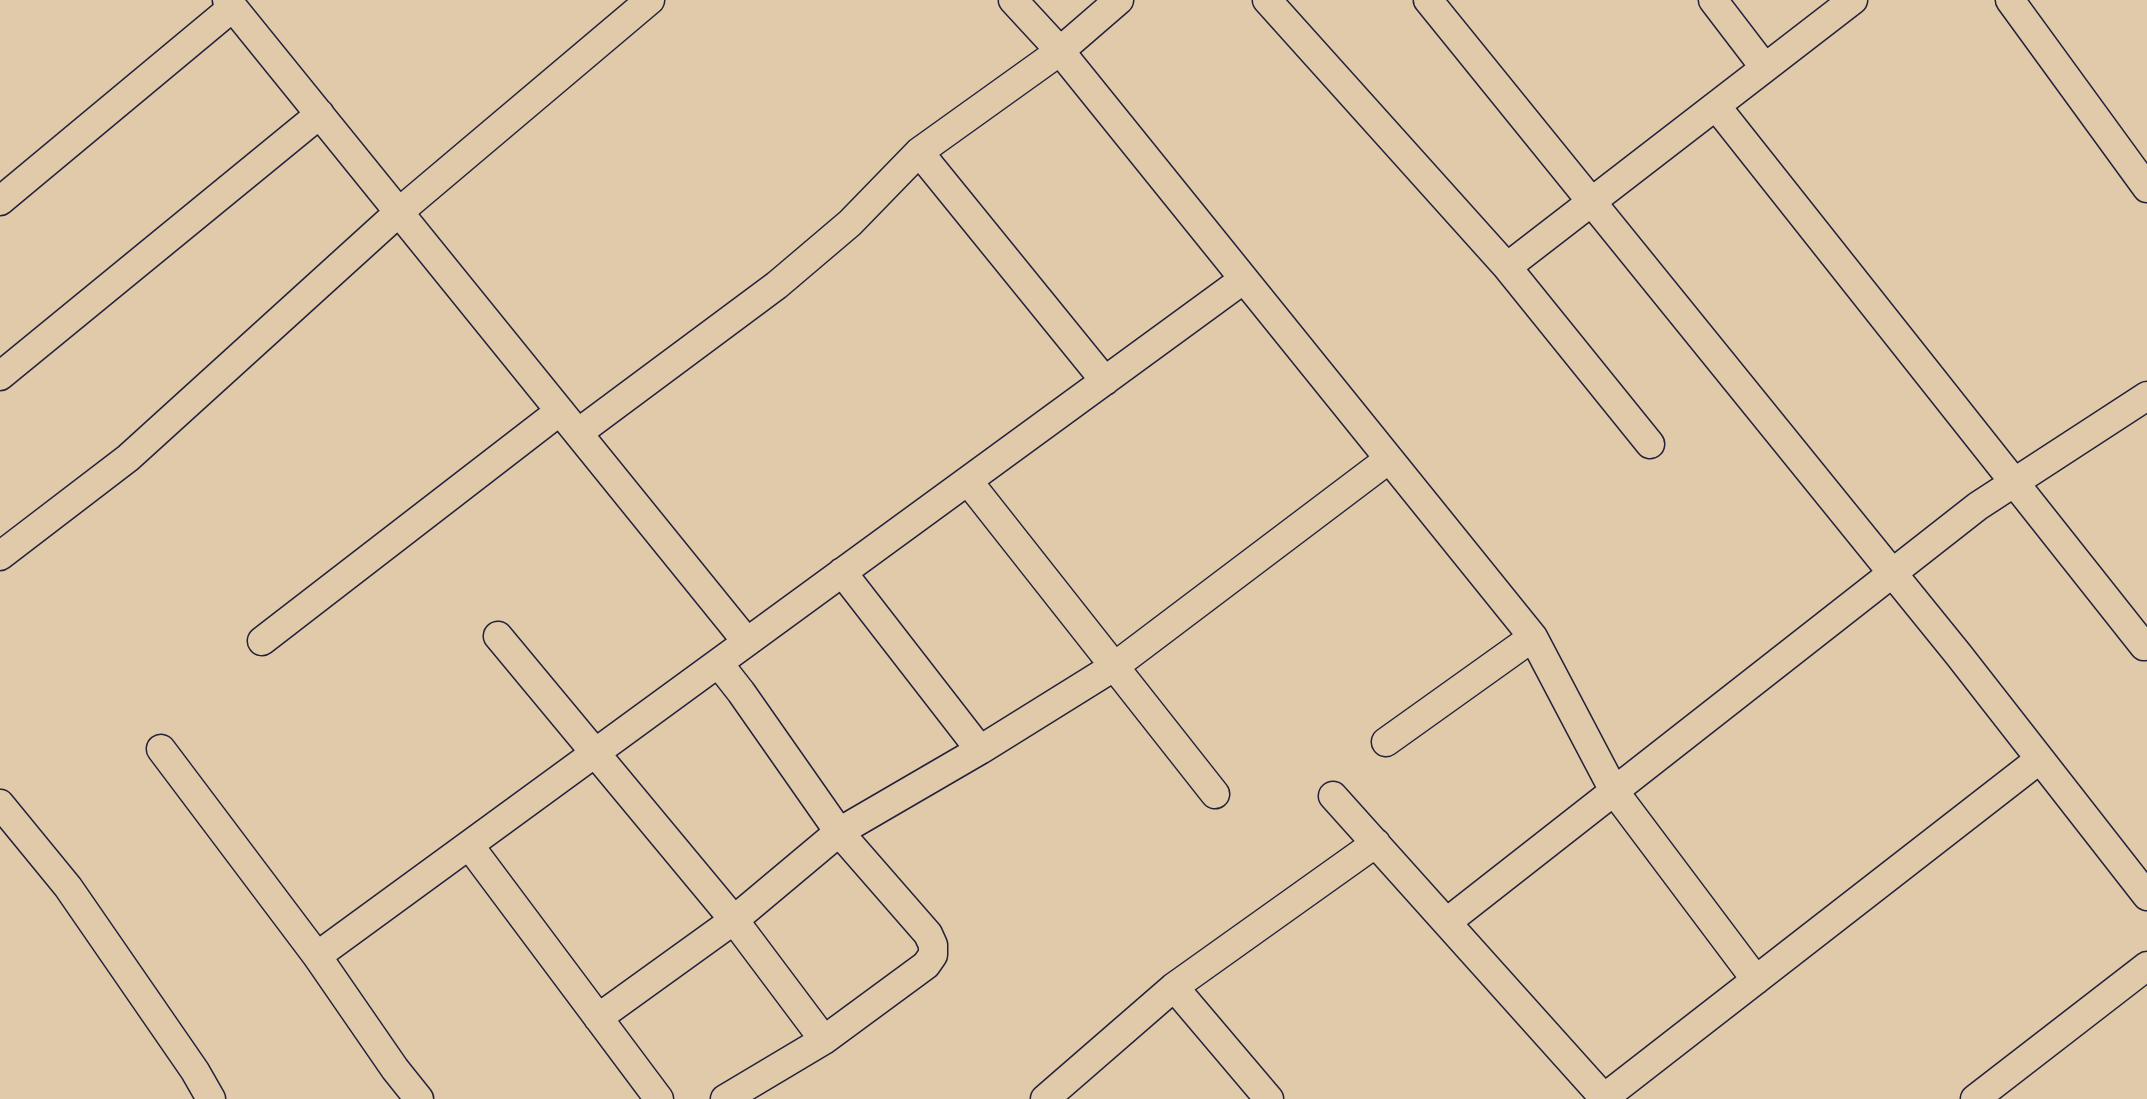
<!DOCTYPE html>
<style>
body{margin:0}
canvas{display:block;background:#e1caaa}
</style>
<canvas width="2147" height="1099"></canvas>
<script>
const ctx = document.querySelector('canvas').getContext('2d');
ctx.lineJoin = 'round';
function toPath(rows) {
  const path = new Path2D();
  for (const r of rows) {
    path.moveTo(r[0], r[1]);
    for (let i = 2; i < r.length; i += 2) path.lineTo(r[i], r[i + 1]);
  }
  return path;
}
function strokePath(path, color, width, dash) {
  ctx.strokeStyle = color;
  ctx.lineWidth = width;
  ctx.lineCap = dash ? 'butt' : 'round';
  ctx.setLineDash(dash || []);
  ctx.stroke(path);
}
const street = toPath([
 [227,0,747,642],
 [1013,0,1060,51,1533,637,1614,791,1756,980],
 [1267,0,1507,267,1650,444],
 [1428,0,1958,654,2147,896],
 [1713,0,1765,68],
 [2010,0,2147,188],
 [1716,106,2144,646],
 [919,152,1105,381],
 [0,201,233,7],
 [1507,267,1853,0],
 [0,376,320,114],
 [578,433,777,285,850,223,919,152,1060,51,1119,0],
 [968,481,1215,794],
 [0,556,128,458,399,212,650,0],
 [842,572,980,750],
 [498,636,734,920,824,1040],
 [262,641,560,411],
 [719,664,741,692,839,832,928,934,933,945,933,955,926,965,824,1040,725,1099],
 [1386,742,1533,637],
 [161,749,317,956,395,1069,419,1099],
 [1333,796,1605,1099],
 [0,804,68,887,195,1071,211,1099],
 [469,845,659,1099],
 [1447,922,1978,506,2147,396],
 [317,956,1244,279],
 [1174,987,1269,1099],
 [598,1018,734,920,839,832,980,750,1115,666,1389,459],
 [1604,1098,2040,759],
 [1045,1099,1174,987,1376,843],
 [1975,1099,2147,966]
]);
strokePath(street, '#22223b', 31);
strokePath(street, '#e1caaa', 28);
</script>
